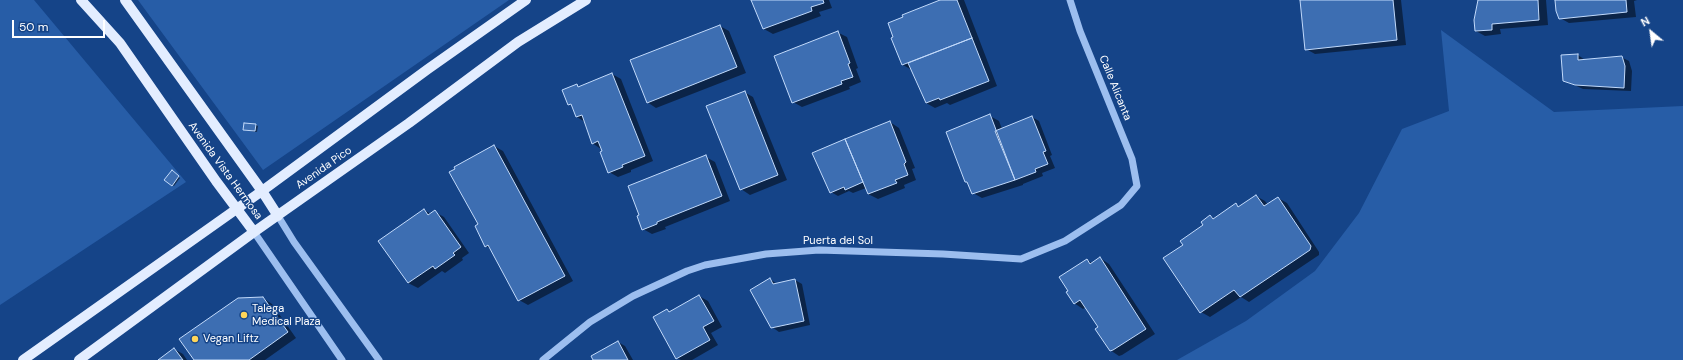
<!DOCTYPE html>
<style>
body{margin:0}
#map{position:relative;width:1683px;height:360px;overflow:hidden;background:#154488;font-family:"DM Sans",sans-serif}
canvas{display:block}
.north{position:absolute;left:1631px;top:12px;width:40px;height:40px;-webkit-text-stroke:3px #154488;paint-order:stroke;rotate:331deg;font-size:11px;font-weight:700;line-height:16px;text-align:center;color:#fff}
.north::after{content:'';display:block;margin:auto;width:14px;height:18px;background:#fff;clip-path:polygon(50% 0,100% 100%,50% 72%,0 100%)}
.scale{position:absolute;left:12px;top:20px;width:93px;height:18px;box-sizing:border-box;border:2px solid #fff;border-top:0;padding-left:5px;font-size:12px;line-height:14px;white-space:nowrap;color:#fff;-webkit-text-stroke:3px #154488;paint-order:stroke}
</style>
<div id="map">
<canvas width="1683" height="360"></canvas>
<div class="north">N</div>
<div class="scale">50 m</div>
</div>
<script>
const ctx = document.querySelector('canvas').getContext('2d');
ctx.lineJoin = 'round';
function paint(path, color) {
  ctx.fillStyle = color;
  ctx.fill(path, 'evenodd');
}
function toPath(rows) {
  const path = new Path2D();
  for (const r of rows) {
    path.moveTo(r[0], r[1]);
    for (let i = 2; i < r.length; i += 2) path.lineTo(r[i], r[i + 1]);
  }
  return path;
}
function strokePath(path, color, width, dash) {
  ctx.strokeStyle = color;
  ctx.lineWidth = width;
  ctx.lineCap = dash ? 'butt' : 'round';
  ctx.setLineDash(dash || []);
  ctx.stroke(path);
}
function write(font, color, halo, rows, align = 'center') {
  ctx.font = font + ' "DM Sans",sans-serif';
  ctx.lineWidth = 3;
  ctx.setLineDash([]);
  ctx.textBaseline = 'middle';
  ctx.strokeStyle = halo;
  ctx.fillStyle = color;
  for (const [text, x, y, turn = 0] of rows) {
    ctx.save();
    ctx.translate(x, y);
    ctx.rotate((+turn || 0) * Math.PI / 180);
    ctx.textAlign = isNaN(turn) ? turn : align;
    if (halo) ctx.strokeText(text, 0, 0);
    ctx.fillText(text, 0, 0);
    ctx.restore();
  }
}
paint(toPath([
 [0,0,34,0,186,182,0,305],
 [138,0,509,0,263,170],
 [1441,30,1554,112,1683,106,1683,360,1177,360,1246,321,1315,271,1359,213,1402,129,1449,111]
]), '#275da7');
paint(toPath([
 [752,0,829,0,832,8,819,12,821,16,773,34,764,29],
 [943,0,964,0,997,86,950,105,947,103,935,108,926,103,912,70,903,65,892,38,905,17],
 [1301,0,1401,0,1406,45,1315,54,1306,49],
 [1479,0,1546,0,1548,25,1500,29,1501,34,1485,36,1476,31],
 [1556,0,1637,0,1634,1,1636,17,1569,23,1560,18],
 [720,26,729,31,746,73,656,108,647,102],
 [837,32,847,37,858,68,856,69,861,82,849,87,850,89,802,107,793,102],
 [1578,55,1585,60,1621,57,1629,61,1632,71,1631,91,1583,89,1564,80],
 [612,74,621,79,653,161,631,170,631,172,618,177,609,172,604,151,592,143,585,122,577,117,573,106,569,104,577,85,579,87],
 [744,92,753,97,787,180,750,195,741,189],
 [990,116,999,121,1002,129,1032,117,1039,121,1052,155,1050,156,1055,168,1042,173,1043,176,1023,184,1023,185,982,198,973,193,968,183,966,181],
 [890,122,899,128,915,168,912,169,916,180,904,185,905,188,878,199,868,194,866,188,853,193,849,191,838,196,831,192],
 [256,125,258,126,257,132,244,130],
 [494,146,503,151,573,281,528,305,519,300,491,249,486,246,479,225],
 [706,157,715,162,730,201,665,227,666,229,652,234,643,229,641,216],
 [174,173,180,178,174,186,166,180],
 [1256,196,1265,201,1268,205,1278,198,1287,203,1319,252,1319,255,1249,302,1241,297,1210,317,1201,312,1184,245,1205,226,1210,216,1215,219,1236,205,1240,207],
 [424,210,431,214,435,212,444,217,469,253,462,258,463,260,445,273,442,271,418,288,408,283],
 [1100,258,1109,264,1155,334,1122,355,1119,356,1110,350,1099,327,1086,307,1083,309,1074,303,1087,260,1092,263],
 [770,279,777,284,795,280,802,284,810,325,779,332,772,327],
 [699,296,708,301,722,327,711,333,718,345,692,360,681,360,677,358,667,310,671,312],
 [263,298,272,304,296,338,265,360,195,360],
 [618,342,625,346,633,360,594,360],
 [174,349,183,354,187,360,159,360]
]), '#0007');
const building = toPath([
 [751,0,823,0,824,3,811,7,812,11,763,29,751,0],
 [940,0,957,0,972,38,902,65,891,38,893,37,888,23,903,17,902,15,940,0],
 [1300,0,1393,0,1397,40,1305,50,1300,0],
 [1478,0,1538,0,1539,20,1492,24,1492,30,1475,31,1474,20,1478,0],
 [1555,0,1626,0,1627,12,1559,19,1556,11,1555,0],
 [720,25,737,67,647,103,630,60,720,25],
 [838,31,850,63,848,64,853,77,841,81,842,84,792,103,774,56,838,31],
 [972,38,989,81,940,100,939,98,926,103,908,63,972,38],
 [1578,54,1578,60,1622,56,1625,66,1624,88,1575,85,1563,81,1561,55,1578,54],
 [612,73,645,156,622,165,623,167,608,173,600,152,602,151,598,141,592,144,582,115,576,117,571,104,568,105,562,90,577,84,578,87,612,73],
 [745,91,778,175,740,190,706,106,745,91],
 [990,114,1015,180,972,194,967,182,965,182,946,132,990,114],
 [1032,116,1046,151,1043,152,1048,164,1035,169,1036,172,1015,180,995,131,1032,116],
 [890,121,906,162,904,164,908,175,895,180,897,183,868,194,845,139,890,121],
 [244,123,256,124,255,131,243,130,244,123],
 [845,139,863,182,845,190,844,187,830,193,812,153,845,139],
 [494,145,565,276,518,301,488,245,485,247,475,226,478,224,449,172,455,169,454,167,494,145],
 [706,155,722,196,657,222,657,224,642,230,637,216,639,215,628,186,706,155],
 [172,170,179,176,172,186,164,180,172,170],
 [1256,195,1264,206,1278,197,1311,246,1310,250,1240,297,1234,290,1200,313,1163,258,1183,245,1180,241,1203,225,1201,222,1210,215,1213,219,1236,203,1238,207,1256,195],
 [424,209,428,215,435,210,461,247,453,253,455,255,435,269,433,266,408,283,378,241,424,209],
 [1100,257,1146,329,1113,350,1110,351,1095,329,1098,327,1080,300,1074,304,1066,292,1068,291,1059,277,1087,259,1090,264,1100,257],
 [770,278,773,284,795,279,804,321,771,328,750,290,770,278],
 [699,295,714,321,703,327,710,340,676,359,653,317,667,309,669,312,699,295],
 [263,297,288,332,249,360,194,360,179,339,238,298,263,297],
 [618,341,628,360,593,360,591,356,618,341],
 [174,348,183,360,158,360,174,348]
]);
paint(building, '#3d6eb2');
strokePath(building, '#c2dafb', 1);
strokePath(toPath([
 [278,216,294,242,379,360],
 [254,232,342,360],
 [543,360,590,322,633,296,687,271,705,265,766,254,819,250,943,254,1021,259,1065,241,1121,205,1137,186,1132,159,1080,31,1070,0]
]), '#9cbeef', 7);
strokePath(toPath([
 [81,0,120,43,216,181,254,232],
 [125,0,262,191,278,216],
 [23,360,262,191,428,69,526,0],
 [79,360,254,232,409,123,518,42,586,0]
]), '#e3edff', 10);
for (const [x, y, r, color] of [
 [244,315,4,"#ffd559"],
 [195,339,4,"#ffd559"]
]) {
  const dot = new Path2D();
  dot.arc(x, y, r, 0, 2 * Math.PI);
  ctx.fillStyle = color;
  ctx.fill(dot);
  strokePath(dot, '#154488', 1.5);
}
write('11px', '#fff', '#154488', [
 ["Calle Alicanta",1115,88,68],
 ["Avenida Pico",324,168,-35],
 ["Avenida Vista Hermosa",225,171,54],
 ["Puerta del Sol",838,241]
]);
write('11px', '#fff', '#154488', [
 ["Talega",252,309],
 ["Medical Plaza",252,322],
 ["Vegan Liftz",203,339]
], 'left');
</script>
